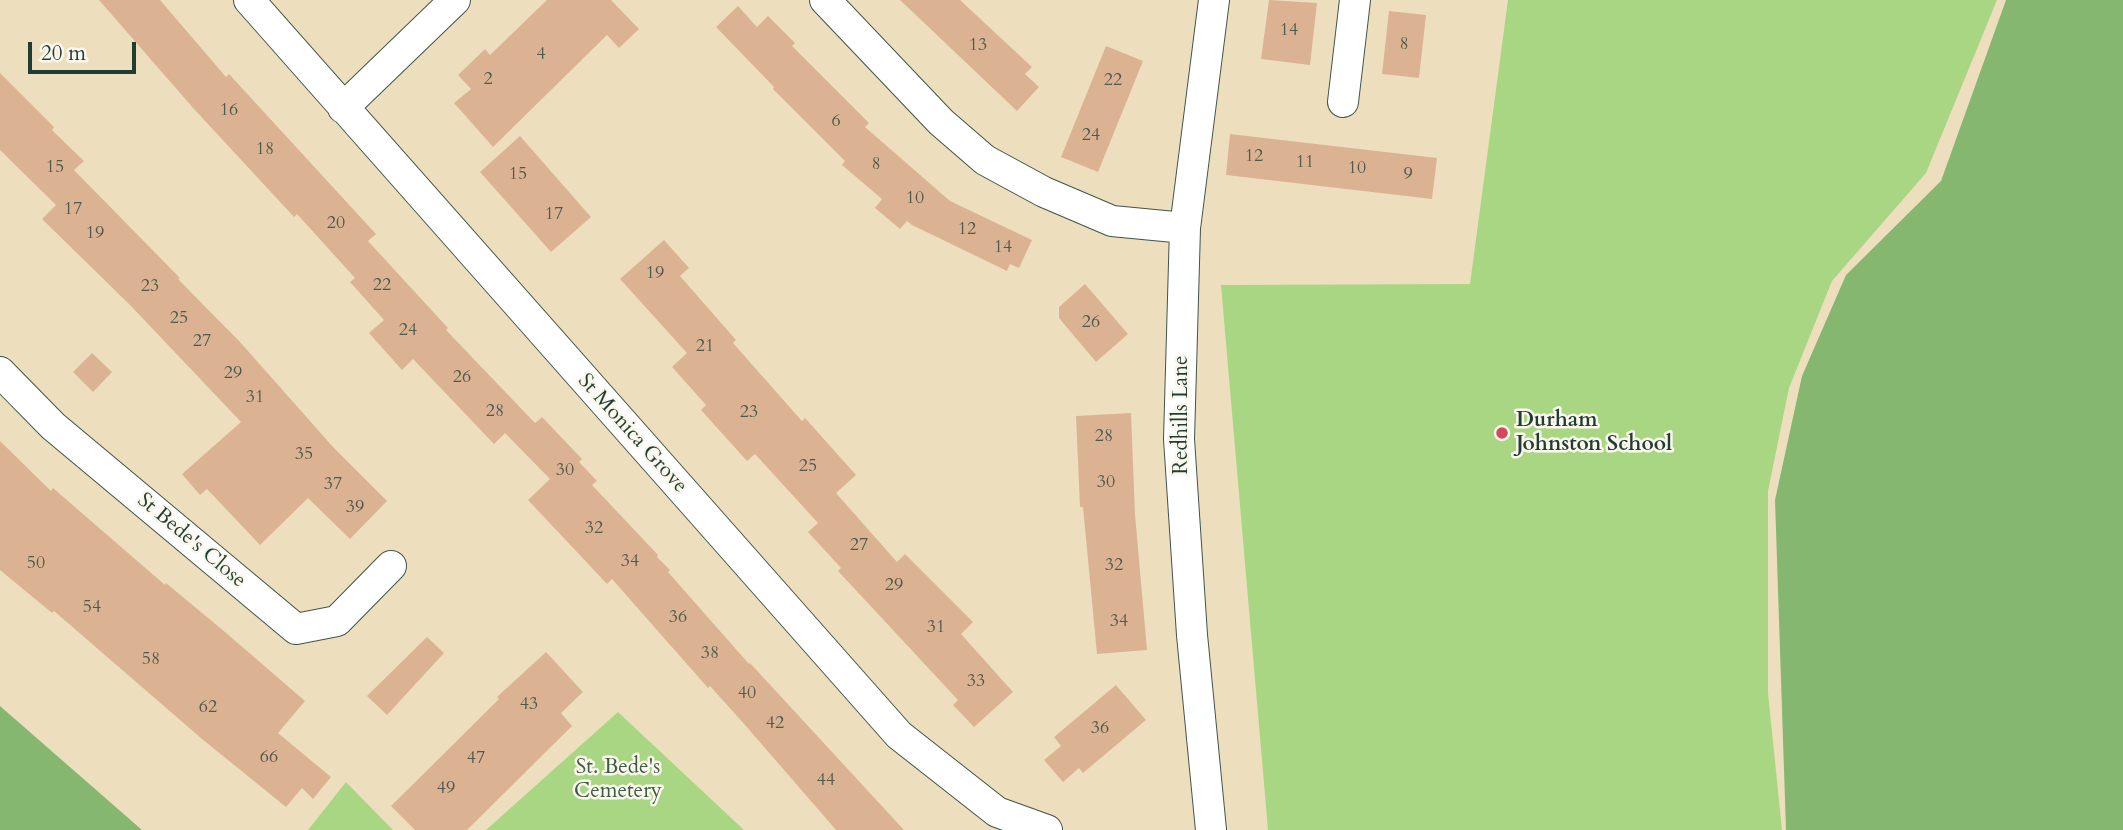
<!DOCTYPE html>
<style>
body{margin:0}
#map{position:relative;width:2123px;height:830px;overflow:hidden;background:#eddfbe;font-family:Cardo,serif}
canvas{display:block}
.scale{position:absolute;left:28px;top:42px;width:108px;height:32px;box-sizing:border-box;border:4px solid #1f3d34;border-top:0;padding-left:9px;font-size:21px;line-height:24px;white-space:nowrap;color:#1f3d34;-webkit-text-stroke:5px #fbf7ec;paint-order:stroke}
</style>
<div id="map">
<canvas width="2123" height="830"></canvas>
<div class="scale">20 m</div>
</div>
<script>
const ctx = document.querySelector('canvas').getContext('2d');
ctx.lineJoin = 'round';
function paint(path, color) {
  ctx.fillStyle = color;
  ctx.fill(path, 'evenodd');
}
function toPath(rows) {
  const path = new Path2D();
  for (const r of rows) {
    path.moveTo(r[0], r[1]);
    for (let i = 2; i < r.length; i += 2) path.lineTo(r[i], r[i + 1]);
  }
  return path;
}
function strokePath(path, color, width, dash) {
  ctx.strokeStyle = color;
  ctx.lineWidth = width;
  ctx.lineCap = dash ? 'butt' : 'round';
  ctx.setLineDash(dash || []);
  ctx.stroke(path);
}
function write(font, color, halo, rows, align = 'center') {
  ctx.font = font + ' Cardo,serif';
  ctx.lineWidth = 5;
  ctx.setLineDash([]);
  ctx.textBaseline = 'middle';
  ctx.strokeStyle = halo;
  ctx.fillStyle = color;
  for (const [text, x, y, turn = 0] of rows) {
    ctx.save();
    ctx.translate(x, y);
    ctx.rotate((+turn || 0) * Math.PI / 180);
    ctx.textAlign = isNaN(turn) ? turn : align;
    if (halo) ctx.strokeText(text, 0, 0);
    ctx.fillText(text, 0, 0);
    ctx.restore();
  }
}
paint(toPath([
 [1508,0,1997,0,1926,173,1832,281,1789,388,1768,491,1768,693,1782,830,1268,830,1221,285,1470,284],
 [618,712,744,830,486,830],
 [346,782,393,830,308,830]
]), '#a9d683');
paint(toPath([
 [2006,0,2123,0,2123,830,1786,830,1775,500,1802,376,1846,275,1941,181],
 [0,706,142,830,0,830]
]), '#86b771');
paint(toPath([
 [99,0,160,0,226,77,229,74,376,234,368,241,448,328,446,330,535,423,542,417,582,459,579,462,597,481,592,485,658,555,657,557,670,570,668,572,749,664,750,663,904,830,836,830,745,725,710,686,708,688,612,579,607,584,528,500,550,479,505,433,494,444,413,359,402,370,369,333,384,320,350,282,355,278,297,214,294,217,194,109],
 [547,0,611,0,639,29,619,48,607,35,493,147,454,103,471,89,458,75,485,49,490,55],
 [900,0,960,0,1032,67,1025,74,1039,87,1017,111],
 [1269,0,1317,3,1310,65,1261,59],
 [738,6,757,27,768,16,795,43,792,46,869,123,865,127,950,201,1032,240,1019,268,1010,264,1007,271,912,225,907,221,900,229,875,208,882,199,842,165,845,161,773,89,774,87,716,27],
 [1389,11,1426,15,1419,78,1382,74],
 [1106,46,1143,61,1098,172,1061,157],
 [0,73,54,127,52,130,84,161,74,170,180,278,178,279,240,342,333,447,387,501,350,539,308,498,260,545,207,489,200,495,182,474,241,422,131,306,42,219,56,205,0,150],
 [1230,134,1437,158,1432,199,1226,175],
 [520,136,591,217,551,252,480,172],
 [664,240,689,268,680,276,736,340,733,343,802,421,805,418,856,475,836,493,897,562,905,554,973,622,961,634,1013,692,974,727,953,705,958,700,838,571,841,568,808,532,818,523,755,454,747,461,701,410,706,405,672,367,687,353,620,279],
 [1085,284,1128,334,1096,362,1059,318,1059,307],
 [92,353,112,372,93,392,73,372],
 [1131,413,1135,514,1147,650,1097,654,1083,507,1080,507,1076,416],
 [0,441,51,491,53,488,165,585,166,583,225,632,305,701,278,733,331,777,313,799,302,788,286,807,202,739,54,611,52,613,0,570],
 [427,637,444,653,387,715,367,696],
 [546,652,583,692,561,713,572,726,467,830,415,830,391,806,499,699,497,697],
 [1116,685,1146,720,1083,773,1079,768,1063,782,1044,760,1061,746,1054,737]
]), '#dcb392');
const minor = toPath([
 [249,0,899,735,997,812,1047,830],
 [825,0,941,122,985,160,1044,192,1112,221,1185,228],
 [1343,102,1355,0],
 [343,108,455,0],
 [0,372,53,426,296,629,337,621,391,566],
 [1211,830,1192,635,1179,439,1185,228,1214,0]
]);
strokePath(minor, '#3e5549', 32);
strokePath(minor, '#fff', 30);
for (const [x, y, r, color] of [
 [1502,433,7,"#d1495b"]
]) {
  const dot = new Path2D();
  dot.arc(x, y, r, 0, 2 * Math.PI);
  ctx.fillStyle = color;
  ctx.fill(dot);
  strokePath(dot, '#fbf7ec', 2.5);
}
write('18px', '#4e5a4c', null, [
 ["14",1289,31],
 ["8",1404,45],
 ["13",978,46],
 ["4",541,55],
 ["2",488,80],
 ["22",1113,81],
 ["16",229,111],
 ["6",836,122],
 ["24",1091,136],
 ["18",265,150],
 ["12",1254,157],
 ["11",1305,163],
 ["8",876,165],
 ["15",55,168],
 ["10",1357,169],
 ["15",518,175],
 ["9",1408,175],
 ["10",915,199],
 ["17",73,210],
 ["17",554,215],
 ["20",336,224],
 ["12",967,230],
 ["19",95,234],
 ["14",1003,248],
 ["19",655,274],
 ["22",382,286],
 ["23",150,287],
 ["25",179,319],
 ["26",1091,323],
 ["24",408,331],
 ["27",202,342],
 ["21",705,347],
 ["29",233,374],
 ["26",462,378],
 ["31",255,398],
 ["28",495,412],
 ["23",749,413],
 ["28",1104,437],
 ["35",304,455],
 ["25",808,467],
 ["30",565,471],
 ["30",1106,483],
 ["37",333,485],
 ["39",355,508],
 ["32",594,529],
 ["27",859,546],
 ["34",630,562],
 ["50",36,564],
 ["32",1114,566],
 ["29",894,586],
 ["54",92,608],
 ["36",678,618],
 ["34",1119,622],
 ["31",936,628],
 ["38",710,654],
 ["58",151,660],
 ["33",976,682],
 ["40",747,694],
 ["43",529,705],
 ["62",208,708],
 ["42",775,724],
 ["36",1100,729],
 ["66",269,758],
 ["47",476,759],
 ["44",826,781],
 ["49",446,789]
]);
write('21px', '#1f3d34', '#fbf7ec', [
 ["Redhills Lane",1182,415,-90],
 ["St Monica Grove",632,434,48],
 ["St Bede's Close",191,541,40]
]);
write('bold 21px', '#1f3d34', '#fbf7ec', [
 ["Durham",1516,421],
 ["Johnston School",1516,445]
], 'left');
write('21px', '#3b5c44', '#fbf7ec', [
 ["St. Bede's",618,768],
 ["Cemetery",618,792]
]);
</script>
